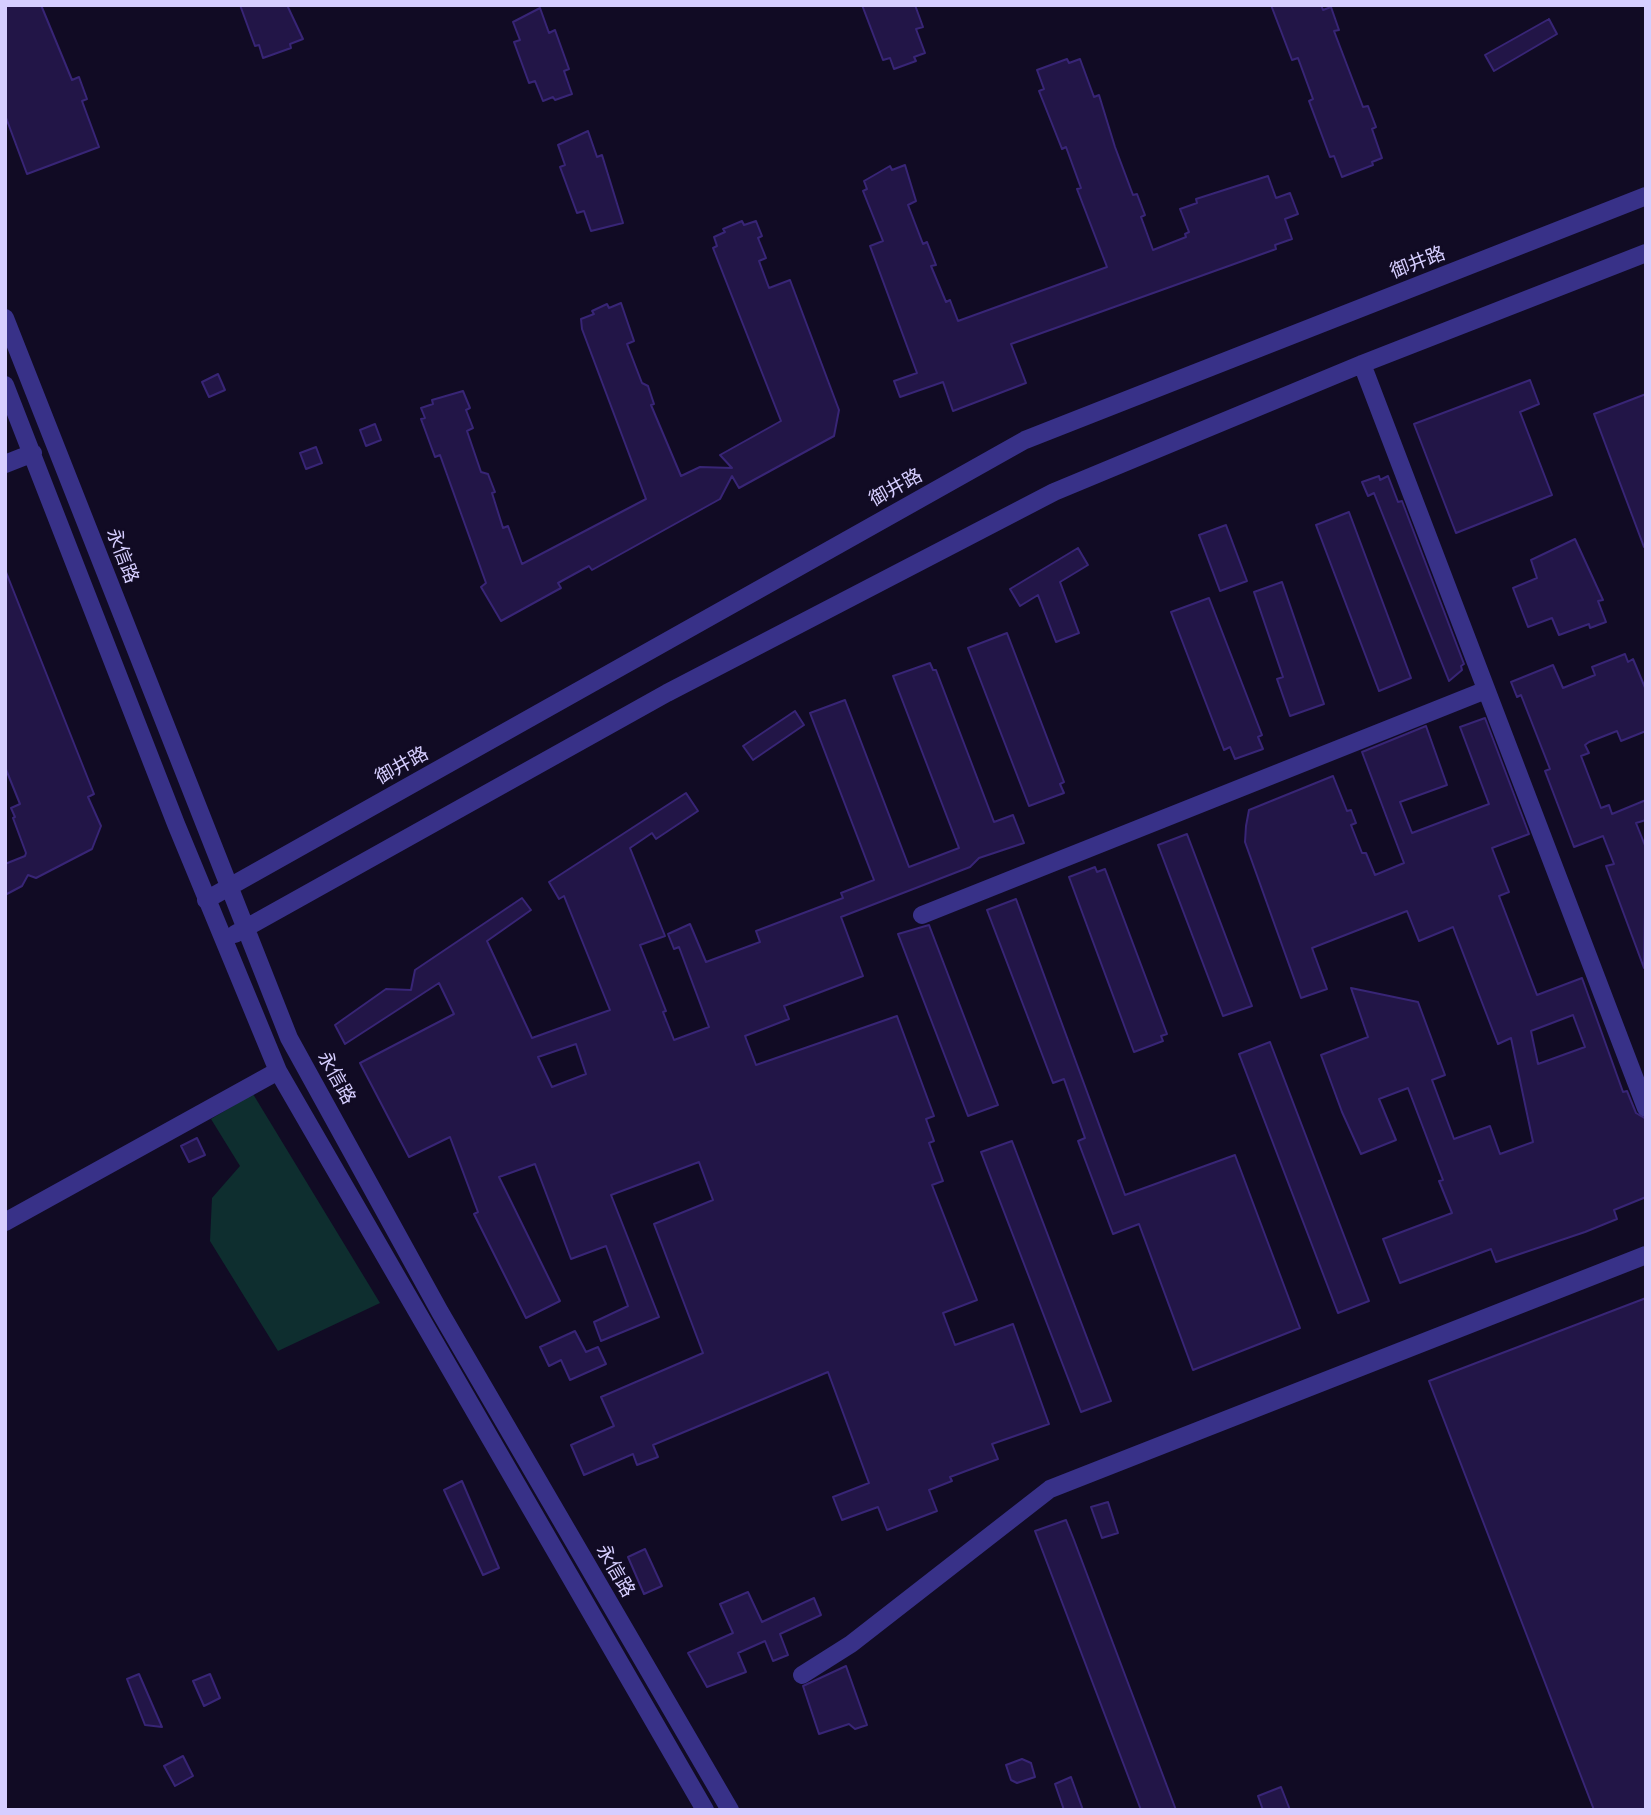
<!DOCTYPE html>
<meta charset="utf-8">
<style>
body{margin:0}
#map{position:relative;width:1651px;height:1815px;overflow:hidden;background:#110b24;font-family:Rubik,sans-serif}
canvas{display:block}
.frame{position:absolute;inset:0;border:7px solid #d6ceff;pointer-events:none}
</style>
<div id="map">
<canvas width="1651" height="1815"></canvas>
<div class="frame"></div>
</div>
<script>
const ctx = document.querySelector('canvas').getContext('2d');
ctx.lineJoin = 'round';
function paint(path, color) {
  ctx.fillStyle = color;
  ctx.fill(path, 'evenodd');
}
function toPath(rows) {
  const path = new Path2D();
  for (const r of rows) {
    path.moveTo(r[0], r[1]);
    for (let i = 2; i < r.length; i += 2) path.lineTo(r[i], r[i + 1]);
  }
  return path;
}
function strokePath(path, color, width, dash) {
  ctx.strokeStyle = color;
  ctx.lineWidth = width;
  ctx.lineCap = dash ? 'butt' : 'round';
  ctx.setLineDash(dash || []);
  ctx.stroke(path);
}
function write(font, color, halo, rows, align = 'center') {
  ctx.font = font + ' Rubik,"Noto Sans SC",sans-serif';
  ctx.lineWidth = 5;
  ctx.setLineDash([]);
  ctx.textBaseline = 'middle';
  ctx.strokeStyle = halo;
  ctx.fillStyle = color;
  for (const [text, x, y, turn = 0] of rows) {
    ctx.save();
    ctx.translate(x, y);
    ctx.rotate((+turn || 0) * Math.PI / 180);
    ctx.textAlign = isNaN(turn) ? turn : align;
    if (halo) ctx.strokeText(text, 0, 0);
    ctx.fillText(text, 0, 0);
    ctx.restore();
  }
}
paint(toPath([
 [253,1094,380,1303,278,1351,210,1241,212,1198,240,1166,211,1119]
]), '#0e2e2f');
const building = toPath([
 [5,5,41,5,72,80,79,77,87,99,82,101,99,147,27,174,5,115,5,5],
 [240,5,287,5,303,39,290,44,291,48,263,58,259,45,255,46,240,5],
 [862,5,915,5,923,27,916,29,925,53,914,57,916,61,894,69,890,58,883,60,862,5],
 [1271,5,1321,5,1323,10,1331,7,1339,30,1334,31,1363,107,1368,106,1376,127,1372,129,1382,158,1372,162,1373,165,1342,177,1334,156,1330,157,1309,101,1313,99,1298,58,1292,60,1271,5],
 [540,8,549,33,555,30,569,69,564,71,572,94,555,100,553,97,543,101,535,81,529,83,514,42,520,40,513,22,540,8],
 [1549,19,1557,34,1494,71,1485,55,1549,19],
 [1067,59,1069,63,1080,59,1094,97,1099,95,1115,147,1133,195,1137,194,1145,215,1141,217,1153,250,1186,237,1185,234,1189,232,1180,209,1197,203,1196,199,1268,176,1276,198,1290,193,1298,214,1285,219,1292,239,1275,245,1276,249,1011,344,1026,383,953,411,943,382,900,397,894,381,917,373,870,246,883,241,863,191,867,189,864,181,890,166,892,170,905,165,916,201,908,205,923,244,927,242,936,265,931,266,946,302,950,300,958,321,1107,267,1077,189,1081,188,1066,147,1062,149,1039,91,1044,89,1037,70,1067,59],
 [588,131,597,157,602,155,623,223,591,231,584,211,577,213,560,167,565,165,558,145,588,131],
 [742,221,744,225,756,221,762,236,758,238,766,258,759,261,769,288,790,280,839,410,834,436,739,488,732,476,720,499,592,570,589,566,558,583,561,588,501,621,481,587,486,583,440,455,435,457,421,419,425,418,421,408,433,404,432,400,463,391,470,408,466,410,473,428,467,431,481,472,488,474,495,492,492,493,503,528,508,526,522,564,646,499,582,329,581,319,594,314,592,311,607,304,609,308,621,303,634,341,627,344,642,383,648,386,654,404,651,405,681,476,700,467,732,468,720,455,781,421,713,248,717,246,714,237,725,232,723,229,742,221],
 [218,374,225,390,209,397,202,382,218,374],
 [1530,380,1539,404,1520,412,1552,495,1456,533,1414,424,1530,380],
 [1646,394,1646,547,1644,547,1594,414,1646,394],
 [375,424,381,440,366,446,360,430,375,424],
 [316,447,322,463,306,469,300,453,316,447],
 [1379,476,1380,480,1388,476,1398,502,1402,501,1464,664,1461,666,1462,670,1449,681,1374,493,1368,496,1362,482,1379,476],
 [1349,512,1411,678,1379,691,1316,525,1349,512],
 [1226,525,1247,581,1220,591,1199,535,1226,525],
 [1575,539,1603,600,1598,601,1606,622,1590,628,1589,624,1559,635,1552,618,1528,627,1513,588,1537,578,1531,560,1575,539],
 [1078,548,1088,565,1060,582,1079,633,1056,642,1038,595,1020,606,1010,589,1078,548],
 [6,572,94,794,88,797,101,826,92,849,36,878,28,875,22,886,5,895,5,864,25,856,26,853,13,818,15,817,11,808,20,804,5,767,6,572],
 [1282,582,1324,704,1290,716,1277,679,1283,677,1254,592,1282,582],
 [1209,598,1262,735,1258,737,1263,749,1235,759,1230,747,1224,750,1171,612,1209,598],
 [1007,633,1064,782,1060,784,1064,793,1029,806,968,648,1007,633],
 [1625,654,1628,662,1633,659,1646,690,1646,731,1621,741,1617,731,1589,742,1585,745,1589,753,1581,756,1601,808,1609,805,1612,814,1646,800,1646,820,1636,823,1646,848,1644,968,1606,866,1614,864,1603,836,1574,847,1545,771,1550,769,1521,695,1517,697,1511,682,1553,665,1563,688,1595,675,1592,667,1625,654],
 [930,663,933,670,936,670,994,822,1013,815,1024,843,979,858,970,867,841,917,863,976,784,1006,789,1019,745,1036,756,1065,897,1016,934,1116,926,1119,934,1141,929,1143,943,1181,932,1185,977,1300,943,1313,955,1345,1013,1324,1049,1424,992,1444,998,1459,950,1477,952,1481,929,1490,937,1511,887,1530,878,1507,842,1520,833,1497,869,1483,828,1372,653,1445,658,1457,637,1465,633,1454,584,1475,571,1445,614,1426,601,1397,703,1353,654,1224,713,1200,699,1162,611,1195,659,1317,601,1341,594,1322,628,1306,606,1246,571,1259,535,1164,499,1177,560,1301,526,1318,474,1214,478,1212,450,1137,409,1157,360,1063,454,1014,439,983,345,1044,335,1025,386,989,411,990,415,970,522,898,531,910,487,941,532,1038,610,1010,564,896,559,899,549,882,686,793,698,811,656,839,652,833,630,848,665,936,640,945,666,1011,663,1012,674,1040,709,1027,679,947,674,949,668,934,690,924,706,962,760,942,756,931,843,898,841,893,874,880,810,713,845,700,909,867,959,848,893,676,930,663],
 [576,1044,586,1074,552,1087,538,1057,576,1044],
 [795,711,804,725,753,760,743,746,795,711],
 [1485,718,1529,834,1492,848,1509,892,1499,896,1537,995,1582,978,1623,1092,1627,1091,1636,1113,1646,1119,1646,1197,1614,1210,1617,1219,1585,1232,1496,1262,1491,1249,1400,1283,1383,1239,1452,1213,1439,1181,1443,1180,1408,1088,1379,1099,1396,1140,1361,1154,1342,1112,1321,1055,1368,1037,1351,988,1418,1002,1445,1075,1432,1080,1454,1139,1490,1126,1500,1154,1533,1142,1511,1038,1498,1044,1453,927,1419,941,1407,911,1312,948,1327,989,1301,998,1245,842,1246,826,1249,810,1333,776,1347,811,1351,810,1356,823,1351,825,1362,853,1366,853,1375,875,1404,863,1362,752,1426,726,1447,785,1400,802,1412,833,1489,804,1460,727,1485,718],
 [1573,1015,1585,1047,1538,1064,1531,1031,1573,1015],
 [1187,834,1252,1006,1223,1016,1158,845,1187,834],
 [1095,867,1097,872,1105,869,1167,1034,1161,1036,1163,1041,1134,1052,1069,877,1095,867],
 [1016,899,1125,1195,1235,1155,1300,1328,1193,1370,1139,1224,1113,1234,1078,1141,1085,1138,1064,1079,1053,1083,987,910,1016,899],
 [929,925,998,1105,968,1116,898,934,929,925],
 [1270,1042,1369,1301,1338,1313,1239,1054,1270,1042],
 [197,1138,205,1155,189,1162,181,1146,197,1138],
 [1012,1141,1111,1401,1081,1412,981,1152,1012,1141],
 [1646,1298,1646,1810,1594,1810,1429,1381,1646,1298],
 [575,1331,586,1352,598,1347,606,1364,570,1380,561,1360,549,1366,540,1347,575,1331],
 [462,1481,499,1568,483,1575,444,1490,462,1481],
 [1108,1502,1118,1533,1102,1538,1091,1507,1108,1502],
 [1066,1520,1074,1540,1176,1810,1141,1810,1035,1531,1066,1520],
 [645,1549,662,1586,644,1594,628,1557,645,1549],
 [748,1592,762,1622,814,1598,821,1615,780,1634,788,1655,773,1661,765,1641,738,1653,746,1672,707,1687,688,1653,733,1633,720,1604,748,1592],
 [846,1666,867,1725,855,1729,849,1724,819,1734,803,1686,846,1666],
 [139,1674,162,1727,145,1725,127,1679,139,1674],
 [210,1674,220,1698,204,1706,193,1681,210,1674],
 [183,1756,193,1776,175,1786,164,1766,183,1756],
 [1022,1759,1031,1763,1035,1777,1017,1783,1011,1780,1006,1765,1022,1759],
 [1071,1777,1083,1810,1064,1810,1055,1784,1071,1777],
 [1281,1787,1290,1810,1263,1810,1258,1796,1281,1787]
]);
paint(building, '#221547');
strokePath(building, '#382576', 2);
strokePath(toPath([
 [5,318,289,1038,440,1312,730,1810],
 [1362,364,1646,1108],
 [5,385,176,824,278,1071,705,1810],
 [5,464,33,453],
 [206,900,1025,440,1646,196],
 [922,915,1486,690],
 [235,934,667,693,1054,492,1362,364,1646,253],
 [5,1222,278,1071],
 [802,1675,851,1644,1050,1489,1646,1255]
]), '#383188', 18);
write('19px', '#d6ceff', '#110b24', [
 ["御井路",1418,263,-21],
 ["御井路",896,488,-29],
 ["永信路",122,556,69],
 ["御井路",402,766,-29],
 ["永信路",336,1078,61],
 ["永信路",615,1571,60]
]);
</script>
